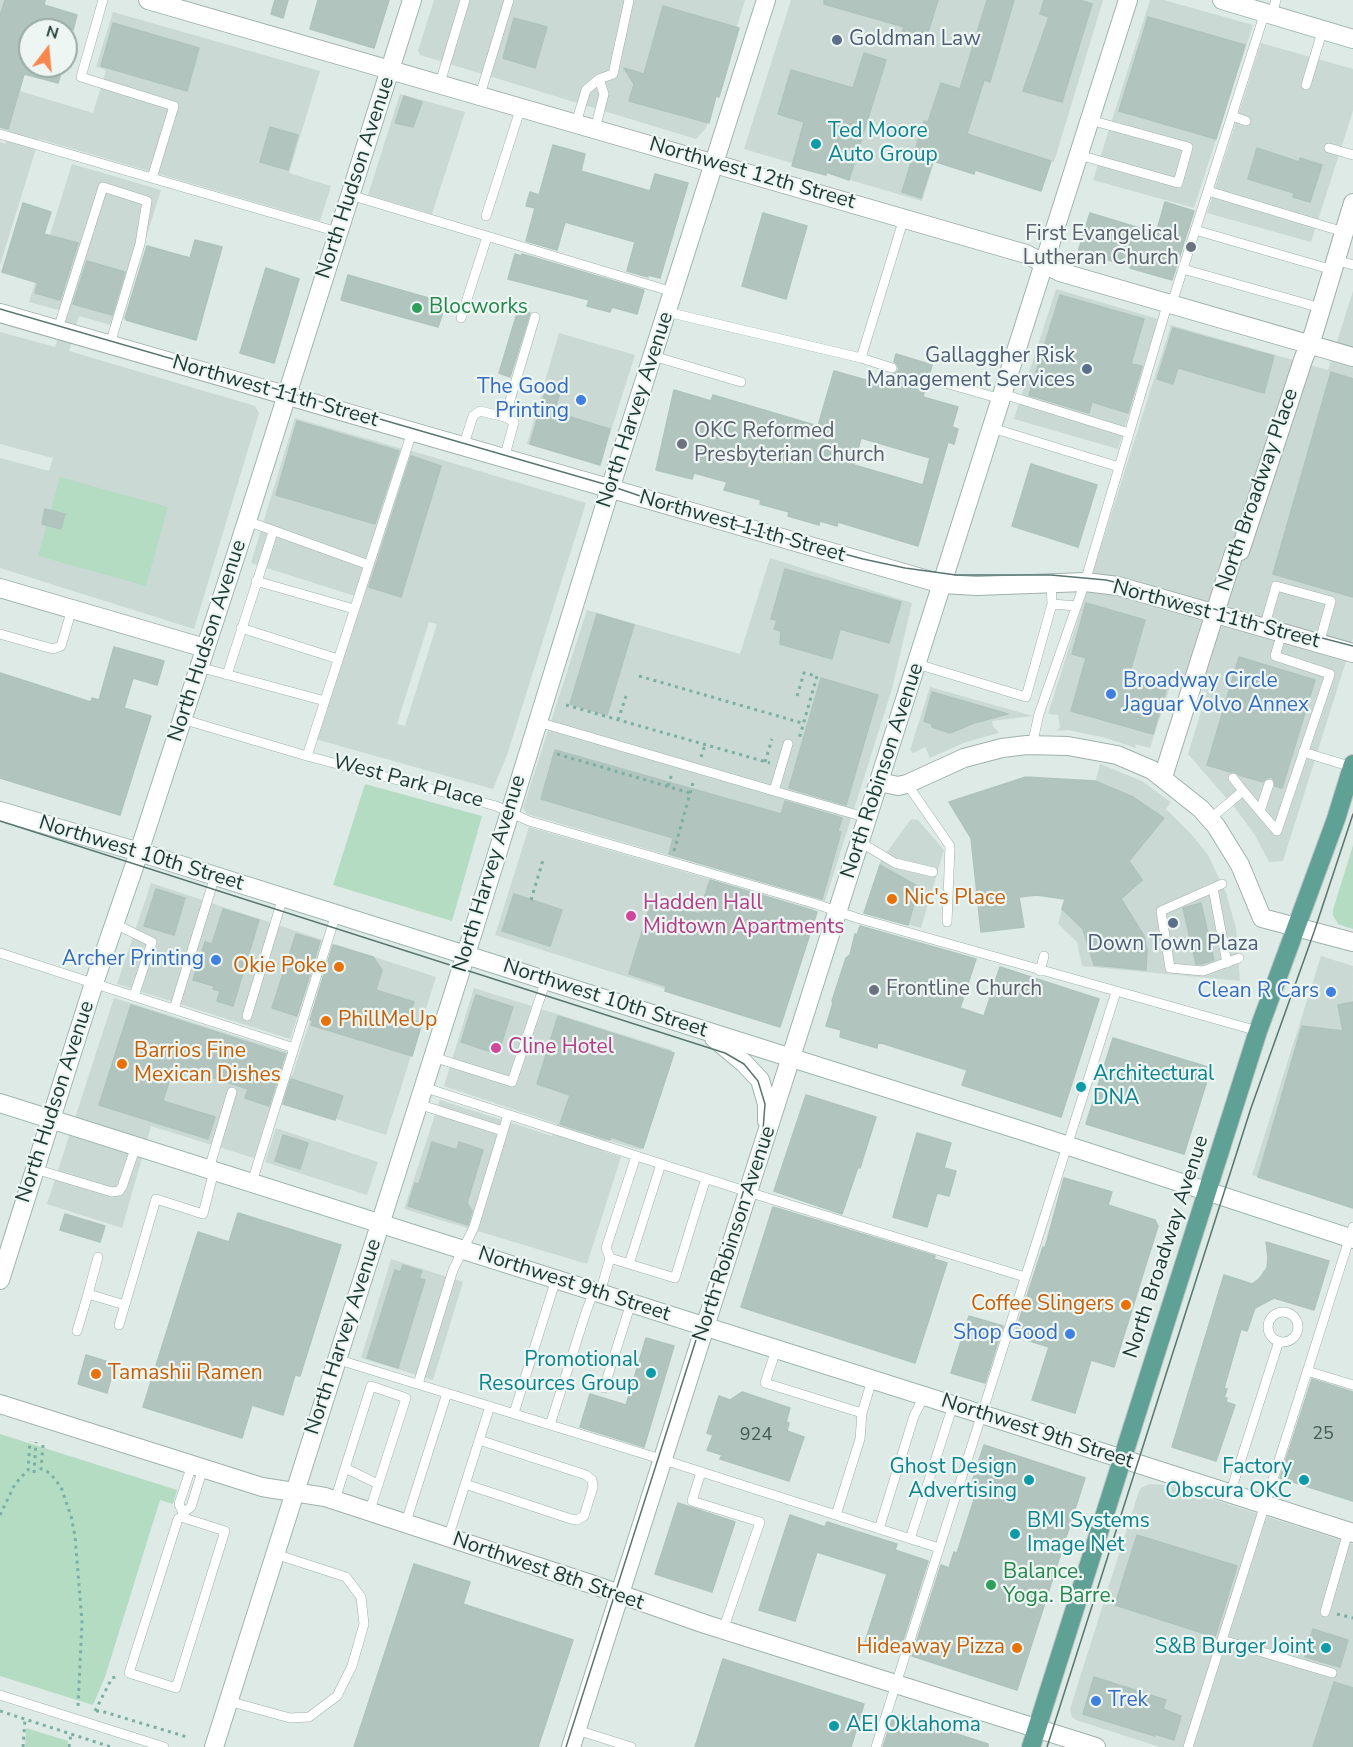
<!DOCTYPE html>
<style>
body{margin:0}
#map{position:relative;width:1353px;height:1747px;overflow:hidden;background:#ddeae5;font-family:"Nunito Sans",sans-serif}
canvas{display:block}
.north{position:absolute;left:18px;top:18px;width:60px;height:60px;box-sizing:border-box;background:#edf6f3;border:2px solid #9aaaa7;border-radius:50%;rotate:16deg;font-size:16px;font-weight:700;line-height:24px;text-align:center;color:#1e3934}
.north::after{content:'';display:block;margin:auto;width:21px;height:27px;background:#f7874e;clip-path:polygon(50% 0,100% 100%,50% 72%,0 100%)}
</style>
<div id="map">
<canvas width="1353" height="1747"></canvas>
<div class="north">N</div>
</div>
<script>
const ctx = document.querySelector('canvas').getContext('2d');
ctx.lineJoin = 'round';
function paint(path, color) {
  ctx.fillStyle = color;
  ctx.fill(path, 'evenodd');
}
function toPath(rows) {
  const path = new Path2D();
  for (const r of rows) {
    if (r.length === 3) {
      path.moveTo(r[0] + r[2], r[1]);
      path.arc(r[0], r[1], r[2], 0, 2 * Math.PI);
      continue;
    }
    path.moveTo(r[0], r[1]);
    for (let i = 2; i < r.length; i += 2) path.lineTo(r[i], r[i + 1]);
  }
  return path;
}
function strokePath(path, color, width, dash) {
  ctx.strokeStyle = color;
  ctx.lineWidth = width;
  ctx.lineCap = dash ? 'butt' : 'round';
  ctx.setLineDash(dash || []);
  ctx.stroke(path);
}
function write(font, color, halo, rows, align = 'center') {
  ctx.font = font + ' "Nunito Sans",sans-serif';
  ctx.lineWidth = 4.5;
  ctx.setLineDash([]);
  ctx.textBaseline = 'middle';
  ctx.strokeStyle = halo;
  ctx.fillStyle = color;
  for (const [text, x, y, turn = 0] of rows) {
    ctx.save();
    ctx.translate(x, y);
    ctx.rotate((+turn || 0) * Math.PI / 180);
    ctx.textAlign = isNaN(turn) ? turn : align;
    if (halo) ctx.strokeText(text, 0, 0);
    ctx.fillText(text, 0, 0);
    ctx.restore();
  }
}
paint(toPath([
 [0,0,45,0,37,30,30,30,30,55,20,91,93,113,106,70,96,67,113,12,320,71,289,173,331,186,320,221,39,139,0,265,0,142,5,144,9,131,0,128],
 [434,0,745,0,706,128,696,139,420,55,418,51],
 [791,0,1103,0,1054,162,945,127,922,201,744,149],
 [1150,0,1164,0,1253,25,1194,208,1093,180],
 [1261,43,1353,69,1353,111,1311,242,1207,213],
 [400,94,465,112,432,214,368,195],
 [72,164,161,190,118,327,79,316,69,351,255,406,259,413,194,629,0,568,0,458,49,471,53,458,0,444,0,332,55,347,66,312,29,302],
 [1056,289,1158,319,1118,449,1014,419],
 [1353,291,1353,639,1283,861,1269,862,1255,835,1235,808,1188,754,1207,692,1172,681,1150,748,1135,744,1136,748,1106,738,1068,730,1057,731,1060,727,1058,715,1048,714,1171,325,1328,370],
 [559,333,635,355,600,465,527,444],
 [295,418,403,449,355,596,251,563],
 [409,450,586,503,507,755,493,789,315,739],
 [429,622,437,624,405,726,397,724],
 [770,558,912,603,892,689,825,901,527,814,523,808,587,610,740,654],
 [930,687,1033,716,992,721,993,726,999,733,966,742,930,758,925,747,913,753,910,750],
 [1100,764,1142,781,1165,798,1171,802,1166,809,1192,835,1208,855,1226,893,1236,928,1240,981,1082,966,1077,942,1058,924],
 [911,819,918,820,944,850,921,928,864,912,881,860],
 [529,827,814,909,776,1024,495,935],
 [151,883,323,940,290,1039,117,984],
 [335,944,436,977,386,1135,273,1099,254,1158,151,1126,122,1228,47,1204,114,998,288,1052,282,1072,292,1076],
 [1321,956,1353,966,1352,1207,1252,1175],
 [474,988,672,1050,641,1150,607,1140,603,1151,621,1157,587,1264,404,1209,440,1100,552,1136,557,1124,444,1086],
 [276,1128,378,1162,367,1195,265,1162],
 [391,1259,463,1282,433,1380,361,1358],
 [1150,1484,1167,1485,1353,1544,1353,1747,1160,1747,1076,1720,1072,1717,1070,1709,1138,1494,1141,1488]
]), '#cbd9d4');
paint(toPath([
 [60,477,168,507,146,586,38,556],
 [365,784,482,816,452,921,333,885],
 [1353,845,1353,929,1338,924,1333,915,1333,910],
 [0,1434,177,1490,173,1504,160,1500,105,1677,93,1705,0,1676],
 [26,1728,68,1741,67,1747,25,1747]
]), '#b4dcc3');
const building = toPath([
 [5,0,45,0,44,5,77,15,73,30,30,30,30,66,63,66,58,83,24,74,8,129,0,127,0,16,5,0],
 [275,0,288,0,283,18,271,14,275,0],
 [318,0,389,0,374,48,310,29,318,0],
 [824,0,938,0,926,39,902,32,904,27,824,4,824,0],
 [987,0,1014,0,990,82,984,80,967,134,1051,161,1041,191,975,170,974,174,933,161,921,198,902,192,924,121,928,122,941,83,960,89,987,0],
 [1044,0,1079,0,1092,4,1062,102,1023,91,1049,17,1040,14,1044,0],
 [663,6,739,28,719,97,716,96,709,123,629,101,634,84,624,68,644,74,663,6],
 [1148,17,1245,45,1216,139,1119,111,1148,17],
 [514,18,547,27,535,68,503,58,514,18],
 [113,23,199,48,187,91,101,66,113,23],
 [864,53,886,60,849,180,826,172,826,175,792,166,804,122,778,114,791,70,853,88,864,53],
 [404,96,422,102,413,127,395,123,404,96],
 [270,127,298,135,288,170,260,162,270,127],
 [553,145,585,154,581,171,650,191,655,174,688,183,660,278,648,275,648,277,627,271,635,242,565,222,557,250,526,241,535,208,526,206,530,192,539,195,553,145],
 [1257,148,1299,162,1300,158,1322,165,1310,202,1293,197,1294,193,1248,179,1257,148],
 [1165,202,1194,211,1172,280,1130,268,1131,266,1078,252,1090,213,1156,233,1165,202],
 [23,203,51,212,44,234,78,243,60,300,35,293,38,283,2,272,23,203],
 [763,213,807,226,786,299,742,286,763,213],
 [195,240,222,247,196,340,126,320,125,318,147,246,190,258,195,240],
 [515,254,521,256,522,254,644,290,637,314,612,307,610,312,587,306,589,300,508,279,515,254],
 [87,261,125,272,112,315,73,304,87,261],
 [266,268,299,279,274,363,240,353,266,268],
 [348,275,446,303,438,327,341,300,348,275],
 [1060,295,1144,319,1131,364,1142,366,1128,413,1092,402,1089,413,1029,395,1060,295],
 [518,310,530,313,510,377,499,373,518,310],
 [1173,328,1274,356,1264,393,1178,368,1173,384,1157,379,1173,328],
 [896,354,932,365,930,372,924,373,921,377,923,382,926,385,923,397,958,407,952,427,958,429,954,444,948,442,918,546,838,522,837,526,820,521,819,525,788,516,789,512,760,504,761,500,724,490,727,482,694,473,692,479,656,470,674,390,711,401,713,395,818,426,834,371,887,386,890,374,896,373,899,369,897,364,894,362,896,354],
 [861,438,930,458,923,485,854,465,861,438],
 [1331,372,1353,379,1353,597,1273,574,1331,372],
 [546,389,560,393,554,412,610,429,600,465,530,444,546,389],
 [297,421,399,451,375,524,276,495,297,421],
 [411,456,441,466,401,597,369,587,411,456],
 [1031,464,1097,485,1078,547,1012,526,1031,464],
 [45,509,65,514,61,529,42,524,45,509],
 [785,569,901,602,889,643,840,629,832,659,780,644,781,631,774,629,777,620,771,619,785,569],
 [1086,603,1145,620,1130,672,1168,683,1153,734,1071,711,1086,658,1072,654,1086,603],
 [597,614,634,625,607,715,570,704,597,614],
 [114,647,164,661,157,685,133,678,124,708,151,716,120,815,0,778,0,673,91,702,92,698,99,700,114,647],
 [1239,657,1315,680,1282,788,1275,786,1274,780,1271,777,1265,779,1263,782,1239,775,1235,772,1230,772,1207,765,1239,657],
 [821,678,878,695,846,805,789,788,821,678],
 [932,692,1008,714,974,723,950,733,932,727,932,724,924,721,932,692],
 [555,750,781,814,785,801,842,818,838,831,841,832,822,899,669,854,673,838,541,799,555,750],
 [1026,777,1095,781,1133,797,1164,818,1129,861,1142,880,1121,899,1144,936,1147,950,1146,970,1094,965,1083,929,1062,909,1065,899,1037,895,1019,897,1024,927,981,932,971,838,949,802,1026,777],
 [880,865,919,887,908,925,864,913,880,865],
 [710,880,817,912,780,1027,665,991,666,986,629,974,652,899,699,914,710,880],
 [156,889,185,898,174,935,144,926,156,889],
 [514,894,562,910,550,946,502,931,514,894],
 [1201,903,1214,960,1202,964,1196,964,1183,908,1201,903],
 [223,909,259,920,233,1006,217,1001,220,991,213,989,214,986,193,980,205,942,212,944,223,909],
 [860,926,976,959,960,1008,984,1016,1000,967,1099,999,1061,1117,962,1085,967,1070,878,1042,877,1048,840,1037,841,1030,826,1026,833,1003,832,1001,846,958,850,955,855,934,857,935,860,926],
 [296,934,320,941,297,1016,272,1008,296,934],
 [333,945,373,957,382,970,376,990,414,1002,408,1019,422,1023,412,1056,311,1025,313,1021,310,1020,333,945],
 [476,995,513,1007,498,1054,461,1042,476,995],
 [1353,1002,1353,1208,1258,1177,1302,1026,1343,1031,1338,1005,1353,1002],
 [131,1005,285,1054,269,1106,245,1098,248,1089,174,1065,163,1101,215,1117,208,1139,99,1105,131,1005],
 [558,1016,674,1053,643,1148,611,1137,610,1140,560,1124,570,1095,537,1084,558,1016],
 [1113,1038,1211,1068,1184,1154,1086,1124,1113,1038],
 [291,1079,343,1096,335,1120,283,1104,291,1079],
 [806,1095,876,1117,860,1168,858,1167,842,1214,774,1191,806,1095],
 [917,1133,951,1143,944,1168,956,1171,949,1196,937,1193,927,1227,893,1217,917,1133],
 [283,1135,308,1143,300,1169,275,1161,283,1135],
 [432,1142,457,1150,459,1142,483,1150,467,1203,472,1211,468,1225,408,1206,415,1183,419,1184,432,1142],
 [1064,1178,1112,1192,1108,1205,1155,1220,1158,1226,1114,1367,1091,1360,1075,1413,1032,1400,1049,1347,1014,1336,1043,1247,1045,1248,1064,1178],
 [773,1207,935,1256,934,1259,947,1263,915,1363,741,1307,773,1207],
 [238,1213,341,1245,300,1376,295,1375,283,1415,252,1405,242,1438,143,1407,198,1232,229,1242,238,1213],
 [65,1214,105,1226,100,1242,60,1230,65,1214],
 [1266,1242,1329,1261,1314,1310,1274,1298,1255,1308,1247,1331,1241,1329,1224,1388,1227,1389,1224,1398,1227,1398,1226,1402,1235,1405,1216,1461,1172,1447,1224,1275,1252,1284,1259,1279,1267,1268,1268,1257,1266,1242],
 [403,1265,422,1271,419,1278,425,1280,398,1368,367,1358,395,1270,400,1272,403,1265],
 [969,1316,1003,1326,985,1383,951,1373,969,1316],
 [646,1338,674,1346,644,1447,580,1427,590,1394,626,1405,646,1338],
 [86,1355,115,1364,107,1393,78,1384,86,1355],
 [1312,1379,1353,1392,1353,1501,1280,1478,1312,1379],
 [742,1392,790,1408,786,1422,789,1423,787,1431,804,1437,789,1481,720,1459,722,1455,707,1450,713,1435,707,1433,719,1396,730,1400,742,1392],
 [984,1445,1085,1478,1017,1690,912,1656,941,1565,949,1568,954,1552,957,1553,979,1484,972,1482,984,1445],
 [678,1503,735,1522,712,1592,655,1574,678,1503],
 [790,1515,825,1527,827,1522,897,1544,895,1550,928,1561,899,1653,865,1642,887,1574,817,1552,795,1621,759,1610,790,1515],
 [1137,1535,1237,1566,1215,1637,1115,1605,1137,1535],
 [414,1564,470,1582,463,1604,573,1640,538,1747,354,1747,414,1564],
 [1313,1629,1348,1640,1340,1667,1305,1657,1313,1629],
 [723,1659,864,1704,851,1747,695,1747,723,1659],
 [1094,1677,1166,1700,1163,1709,1181,1716,1174,1740,1155,1734,1155,1736,1083,1714,1094,1677],
 [1334,1682,1353,1688,1353,1747,1313,1747,1334,1682],
 [894,1714,988,1744,988,1747,883,1747,894,1714]
]);
paint(building, '#b2c4be');
strokePath(building, '#afc3bd', 1.5);
const lane = toPath([
 [103,0,81,77,174,106,152,178],
 [1272,14,1276,0],
 [440,83,465,0],
 [1306,85,1323,29],
 [480,95,509,0],
 [1232,116,1246,121],
 [576,123,586,90,599,79,613,74,629,0],
 [595,129,604,94,599,79],
 [0,134,338,232],
 [1329,148,1353,155],
 [1079,155,1178,183,1188,147,1090,120],
 [1208,191,1344,232],
 [350,195,673,292],
 [486,216,521,107],
 [1195,230,1333,270],
 [1336,260,1353,265],
 [1183,269,1321,308],
 [1172,303,1265,12],
 [667,312,861,358],
 [461,318,487,237],
 [58,329,103,187,147,201,140,244,110,344],
 [653,356,741,382],
 [892,368,861,358,904,218],
 [928,378,1001,399],
 [1003,394,1129,433],
 [505,417,535,317],
 [992,428,1119,467],
 [463,447,473,416,480,411,505,417,514,422,504,459],
 [247,521,369,565],
 [256,581,354,609],
 [1052,604,1077,606],
 [241,628,338,659],
 [1264,628,1276,586,1331,601,1319,644],
 [0,634,53,649,61,646,72,609],
 [917,664,1026,697,1052,604,1051,582],
 [199,667,325,701],
 [227,675,273,532],
 [182,719,307,756,496,806,529,821,813,903,857,918,1258,1031],
 [538,722,774,791,788,744],
 [1032,745,1039,714,1085,582,1168,302],
 [1303,752,1352,767],
 [307,756,412,432],
 [1233,778,1243,791],
 [907,784,950,846,947,922],
 [774,791,868,818],
 [1260,811,1269,784],
 [1210,819,1243,791,1277,831,1330,674,1275,656,1282,633],
 [860,842,895,863,933,872],
 [1222,884,1161,911,1170,968,1203,971,1239,958],
 [1213,888,1227,963],
 [115,924,152,942,134,996],
 [0,953,294,1048],
 [1040,971,1044,956],
 [174,1009,215,876],
 [247,1016,283,897],
 [433,1057,512,1082,546,980],
 [423,1087,748,1192,1025,1277],
 [418,1104,503,1131],
 [35,1169,112,1192,119,1191,122,1187,136,1146],
 [209,1169,232,1092],
 [252,1182,336,914],
 [98,1257,88,1294,125,1305],
 [610,1258,606,1248,636,1156],
 [629,1264,675,1278,706,1178],
 [600,1293,610,1258,629,1264,661,1164],
 [1283,1327,15],
 [119,1325,156,1199,203,1214,214,1171],
 [77,1331,88,1294],
 [776,1350,765,1383,862,1413,872,1380],
 [336,1359,664,1460,939,1548],
 [1307,1371,1353,1385],
 [418,1384,453,1270,474,1227,508,1115],
 [604,1388,631,1303],
 [514,1413,556,1279],
 [550,1425,586,1312,594,1291],
 [701,1472,692,1501,760,1522,723,1630],
 [465,1484,571,1519,577,1520,584,1516,593,1487,592,1480,586,1475,479,1440],
 [1230,1494,1279,1341],
 [335,1500,345,1468],
 [183,1513,179,1504,192,1465],
 [369,1513,406,1398,371,1386,345,1468,378,1484],
 [836,1515,860,1439,862,1413],
 [181,1517,225,1531,176,1688,129,1673,178,1519,181,1517],
 [181,1517,183,1513,191,1507,203,1468],
 [405,1525,447,1393],
 [879,1529,914,1416,924,1396],
 [448,1538,490,1406],
 [910,1539,953,1405],
 [1325,1612,1348,1532],
 [1222,1640,1332,1673],
 [0,1695,164,1747],
 [228,1701,290,1718,309,1717,337,1696,352,1666,364,1624,361,1597,346,1577,275,1554],
 [577,1730,631,1747],
 [876,1747,1116,992],
 [1188,1747,1353,1227]
]);
const street = toPath([
 [148,0,1026,254,1060,272,1353,357],
 [0,313,942,584,977,586,1085,582,1118,586,1353,653],
 [0,588,205,648],
 [1163,777,1234,553,1240,551,1303,360,1314,332,1353,203],
 [879,782,898,786,907,784,964,758,1002,748,1027,745,1068,746,1117,755,1152,770,1201,809,1216,826,1240,865,1262,918,1353,942],
 [0,1404,262,1487,325,1497,591,1584,705,1624,1096,1747],
 [1123,1459,1353,1533]
]);
const secondary = toPath([
 [1222,0,1353,39],
 [0,811,139,852,336,914,1026,1132,1353,1239],
 [714,1038,744,1063,760,1080,767,1104,767,1121],
 [0,1103,1123,1459],
 [0,1280,94,983,135,864,247,521,412,0],
 [214,1747,472,935,610,489,766,0],
 [571,1747,1128,0]
]);
const primary = toPath([
 [1031,1747,1258,1031,1336,819,1353,764]
]);
strokePath(lane, '#a0b1ac', 10);
strokePath(street, '#a0b1ac', 20);
strokePath(secondary, '#9cb6af', 20);
strokePath(primary, '#bcc4c2', 20);
strokePath(toPath([
 [639,676,802,723],
 [797,696,804,673,817,676,799,739],
 [566,705,770,763],
 [618,720,626,696],
 [557,754,690,793],
 [701,757,705,745],
 [765,762,772,739],
 [668,786,672,774],
 [674,851,694,779],
 [531,900,543,860],
 [43,1445,41,1469,50,1473,61,1487,71,1516,75,1536,82,1622,78,1706],
 [34,1473,36,1442],
 [0,1515,15,1484,28,1470,30,1441],
 [1337,1614,1353,1618],
 [0,1711,111,1747],
 [95,1711,112,1678,119,1676],
 [96,1711,101,1711,187,1737],
 [23,1747,25,1719],
 [69,1747,71,1734]
]), '#7cafa3', 3, [3, 4.5]);
strokePath(lane, '#fff', 9);
strokePath(street, '#fff', 18);
strokePath(secondary, '#fff', 18);
strokePath(primary, '#60a196', 18);
strokePath(toPath([
 [0,309,611,486,687,512,863,559,905,568,956,575,1051,575,1106,580,1151,591,1260,622,1353,646],
 [0,821,725,1053,744,1064,758,1081,765,1104,763,1130,566,1747],
 [1047,1747,1251,1108,1314,932,1353,814]
]), '#587570', 1.5);
for (const [x, y, r, color] of [
 [837,40,6,"#5c6f8a"],
 [816,144,6,"#0f9aa8"],
 [1191,247,6,"#6b7280"],
 [417,308,6,"#2e9e5b"],
 [1087,369,6,"#5c6f8a"],
 [581,400,6,"#3f7fe0"],
 [682,444,6,"#6b7280"],
 [1111,694,6,"#3f7fe0"],
 [892,899,6,"#e8710a"],
 [631,916,6,"#d1479c"],
 [1173,923,6,"#5c6f8a"],
 [216,960,6,"#3f7fe0"],
 [339,967,6,"#e8710a"],
 [874,990,6,"#6b7280"],
 [1331,992,6,"#3f7fe0"],
 [326,1021,6,"#e8710a"],
 [496,1048,6,"#d1479c"],
 [122,1064,6,"#e8710a"],
 [1081,1087,6,"#0f9aa8"],
 [1126,1305,6,"#e8710a"],
 [1070,1334,6,"#3f7fe0"],
 [651,1373,6,"#0f9aa8"],
 [96,1374,6,"#e8710a"],
 [1029,1480,6,"#0f9aa8"],
 [1304,1480,6,"#0f9aa8"],
 [1015,1534,6,"#0f9aa8"],
 [991,1585,6,"#2e9e5b"],
 [1017,1648,6,"#e8710a"],
 [1326,1648,6,"#0f9aa8"],
 [1096,1701,6,"#3f7fe0"],
 [834,1726,6,"#0f9aa8"]
]) {
  const dot = new Path2D();
  dot.arc(x, y, r, 0, 2 * Math.PI);
  ctx.fillStyle = color;
  ctx.fill(dot);
  strokePath(dot, '#edf6f3', 2);
}
write('18px', '#435c56', null, [
 ["25",1323,1435],
 ["924",756,1436]
]);
write('21px', '#4e5e75', '#edf6f3', [
 ["Goldman Law",849,40],
 ["Gallaggher Risk",1075,357,"right"],
 ["Management Services",1075,381,"right"],
 ["Down Town Plaza",1173,945,"center"]
], 'left');
write('21px', '#0d838f', '#edf6f3', [
 ["Ted Moore",828,132],
 ["Auto Group",828,156],
 ["Architectural",1093,1075],
 ["DNA",1093,1099],
 ["Promotional",639,1361,"right"],
 ["Resources Group",639,1385,"right"],
 ["Ghost Design",1017,1468,"right"],
 ["Advertising",1017,1492,"right"],
 ["Factory",1292,1468,"right"],
 ["Obscura OKC",1292,1492,"right"],
 ["BMI Systems",1027,1522],
 ["Image Net",1027,1546],
 ["S&B Burger Joint",1314,1648,"right"],
 ["AEI Oklahoma",846,1726]
], 'left');
write('21px', '#1e3934', '#edf6f3', [
 ["Northwest 12th Street",752,174,16],
 ["North Hudson Avenue",356,178,-72],
 ["Northwest 11th Street",275,392,16],
 ["North Harvey Avenue",636,410,-72],
 ["North Broadway Place",1258,490,-71],
 ["Northwest 11th Street",742,527,16],
 ["Northwest 11th Street",1216,615,15],
 ["North Hudson Avenue",208,641,-72],
 ["North Robinson Avenue",883,771,-72],
 ["West Park Place",408,782,15],
 ["Northwest 10th Street",141,854,17],
 ["North Harvey Avenue",490,874,-73],
 ["Northwest 10th Street",605,999,18],
 ["North Hudson Avenue",56,1102,-72],
 ["North Robinson Avenue",735,1234,-72],
 ["North Broadway Avenue",1167,1247,-72],
 ["Northwest 9th Street",574,1285,18],
 ["North Harvey Avenue",344,1337,-72],
 ["Northwest 9th Street",1037,1432,18],
 ["Northwest 8th Street",548,1572,19]
]);
write('21px', '#5b616d', '#edf6f3', [
 ["First Evangelical",1179,235,"right"],
 ["Lutheran Church",1179,259,"right"],
 ["OKC Reformed",694,432],
 ["Presbyterian Church",694,456],
 ["Frontline Church",886,990]
], 'left');
write('21px', '#27864d', '#edf6f3', [
 ["Blocworks",429,308],
 ["Balance.",1003,1573],
 ["Yoga. Barre.",1003,1597]
], 'left');
write('21px', '#366cbe', '#edf6f3', [
 ["The Good",569,388],
 ["Printing",569,412],
 ["Broadway Circle",1123,682,"left"],
 ["Jaguar Volvo Annex",1123,706,"left"],
 ["Archer Printing",204,960],
 ["Clean R Cars",1319,992],
 ["Shop Good",1058,1334],
 ["Trek",1108,1701,"left"]
], 'right');
write('21px', '#c56008', '#edf6f3', [
 ["Nic's Place",904,899],
 ["Okie Poke",327,967,"right"],
 ["PhillMeUp",338,1021],
 ["Barrios Fine",134,1052],
 ["Mexican Dishes",134,1076],
 ["Coffee Slingers",1114,1305,"right"],
 ["Tamashii Ramen",108,1374],
 ["Hideaway Pizza",1005,1648,"right"]
], 'left');
write('21px', '#b23c85', '#edf6f3', [
 ["Hadden Hall",643,904],
 ["Midtown Apartments",643,928],
 ["Cline Hotel",508,1048]
], 'left');
</script>
